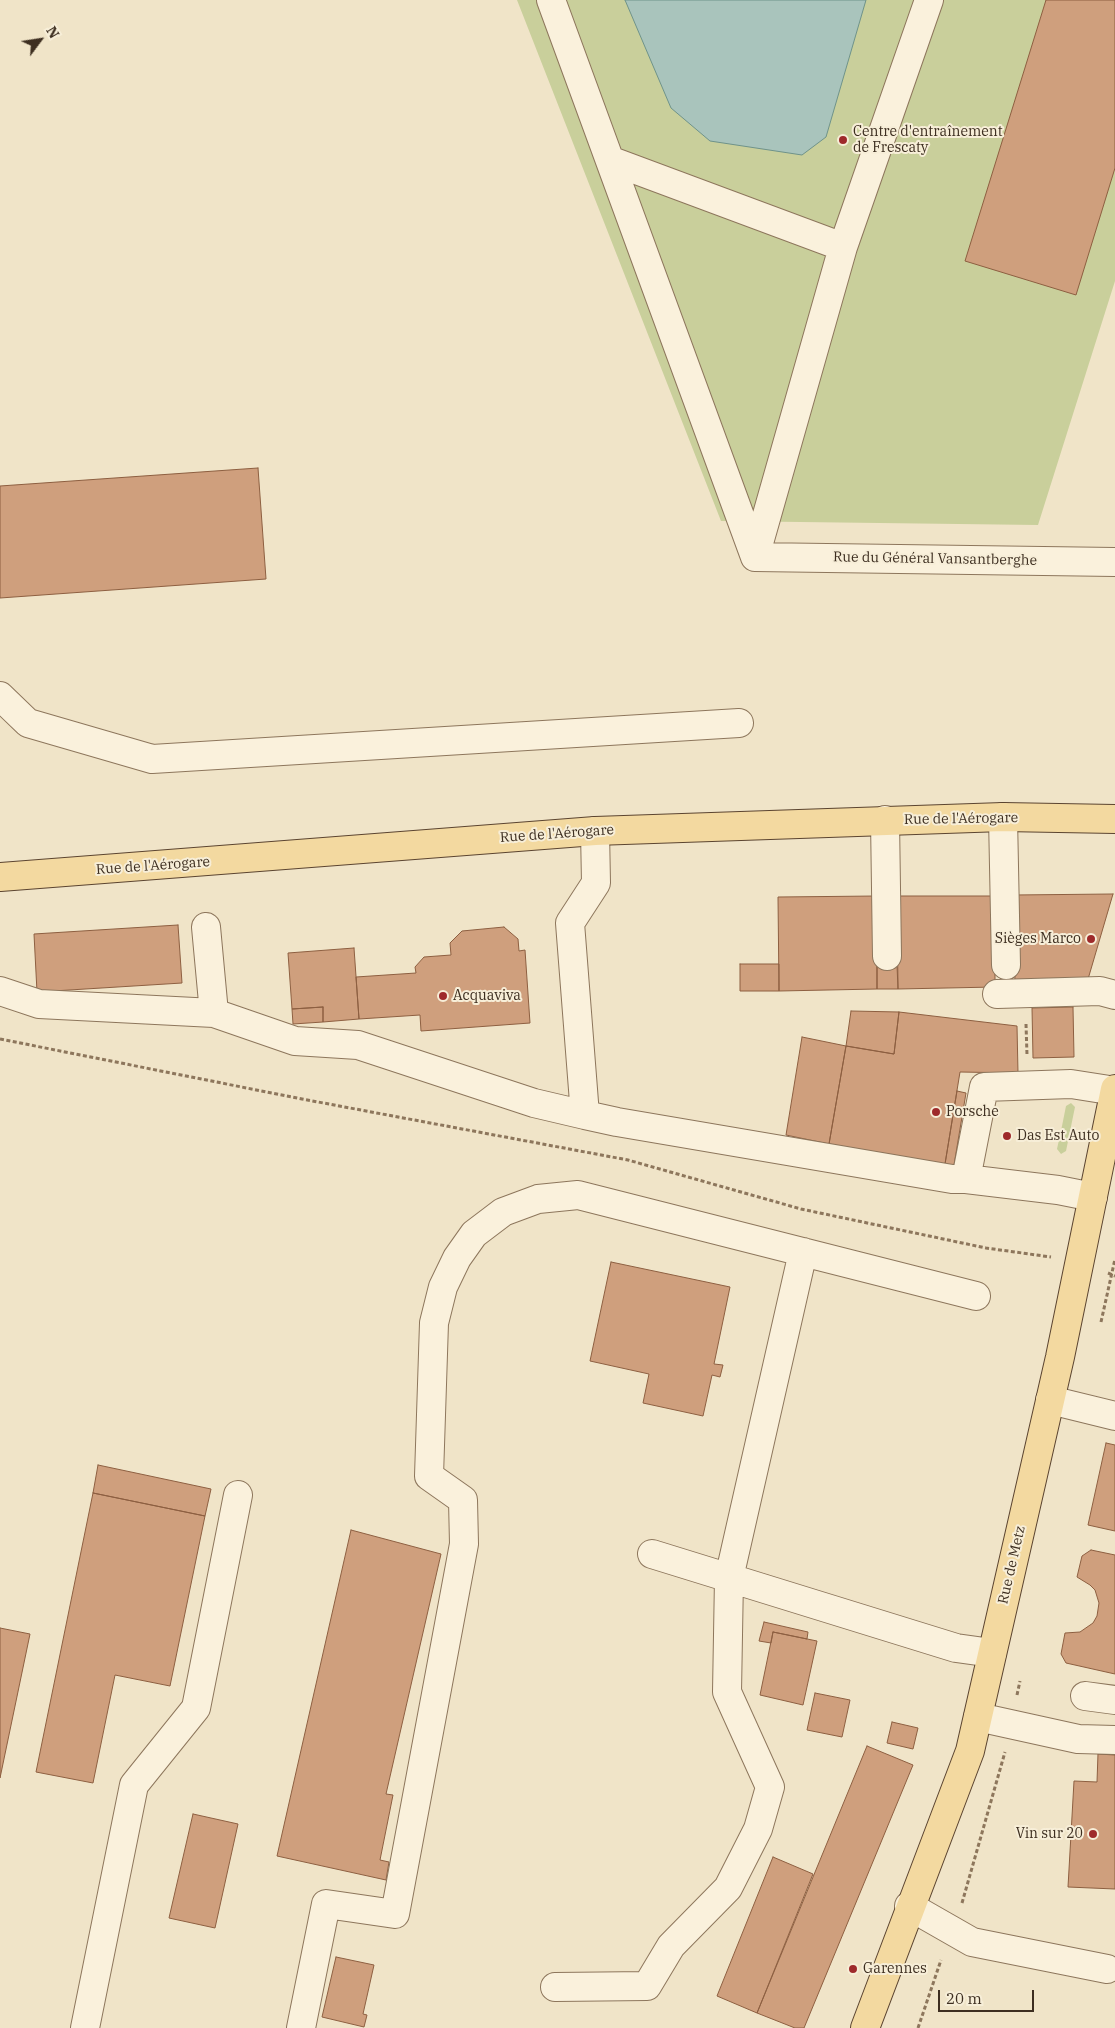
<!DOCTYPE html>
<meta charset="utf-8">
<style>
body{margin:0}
#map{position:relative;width:1115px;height:2028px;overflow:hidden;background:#f0e4c8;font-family:"IBM Plex Serif",serif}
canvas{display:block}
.north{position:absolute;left:15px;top:15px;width:50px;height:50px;-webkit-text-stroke:4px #f7eed8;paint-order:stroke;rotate:59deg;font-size:14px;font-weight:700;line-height:20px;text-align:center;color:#3d2e20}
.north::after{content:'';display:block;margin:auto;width:18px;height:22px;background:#3d2e20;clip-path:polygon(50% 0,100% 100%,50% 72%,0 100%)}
.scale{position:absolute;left:938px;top:1990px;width:96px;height:22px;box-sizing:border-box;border:2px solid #3d2e20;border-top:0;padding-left:6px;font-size:15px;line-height:18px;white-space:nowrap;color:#3d2e20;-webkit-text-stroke:4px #f7eed8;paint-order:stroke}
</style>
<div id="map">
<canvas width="1115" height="2028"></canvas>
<div class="north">N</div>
<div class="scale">20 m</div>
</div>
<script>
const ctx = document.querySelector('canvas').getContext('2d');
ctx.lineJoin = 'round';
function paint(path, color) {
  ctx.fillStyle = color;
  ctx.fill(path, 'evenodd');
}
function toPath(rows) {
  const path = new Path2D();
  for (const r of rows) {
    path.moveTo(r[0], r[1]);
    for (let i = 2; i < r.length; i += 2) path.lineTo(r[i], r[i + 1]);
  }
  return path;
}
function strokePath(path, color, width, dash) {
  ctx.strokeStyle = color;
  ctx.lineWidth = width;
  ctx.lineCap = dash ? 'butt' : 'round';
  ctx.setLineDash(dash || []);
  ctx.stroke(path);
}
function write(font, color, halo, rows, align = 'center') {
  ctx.font = font + ' "IBM Plex Serif",serif';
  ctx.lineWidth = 4;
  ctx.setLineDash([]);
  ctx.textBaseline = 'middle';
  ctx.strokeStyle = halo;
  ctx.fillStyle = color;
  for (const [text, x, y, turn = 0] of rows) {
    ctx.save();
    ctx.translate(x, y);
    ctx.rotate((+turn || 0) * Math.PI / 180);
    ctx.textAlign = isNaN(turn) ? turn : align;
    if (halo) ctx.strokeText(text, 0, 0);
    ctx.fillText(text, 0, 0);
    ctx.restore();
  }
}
paint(toPath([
 [517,0,1115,0,1115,281,1038,525,721,521],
 [1071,1103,1075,1107,1066,1151,1061,1154,1057,1149,1062,1126,1066,1106]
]), '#c9cf9b');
const water = toPath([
 [625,0,866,0,826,137,802,155,710,141,671,108,625,0]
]);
paint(water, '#a9c4bc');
strokePath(water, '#6f938a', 1);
const building = toPath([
 [1046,0,1115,0,1115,168,1076,295,965,261,1046,0],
 [258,468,266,579,0,598,0,486,258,468],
 [1113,894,1086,986,1015,987,1014,895,1113,894],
 [877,896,877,989,779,991,778,897,877,896],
 [897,896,995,896,995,987,898,989,897,896],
 [178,925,182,983,37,992,34,934,178,925],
 [504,927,518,939,519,951,525,950,530,1023,421,1031,420,1015,359,1019,356,977,416,973,415,967,424,957,451,955,450,943,462,931,504,927],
 [354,948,359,1019,323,1022,323,1007,292,1009,288,953,354,948],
 [740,964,779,964,779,991,740,991,740,964],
 [877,965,897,965,898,989,877,989,877,965],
 [323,1007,323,1022,293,1024,292,1009,323,1007],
 [1073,1007,1074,1057,1033,1058,1032,1008,1073,1007],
 [851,1011,899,1012,894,1054,846,1046,851,1011],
 [899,1012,1017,1026,1018,1073,960,1072,945,1164,829,1144,846,1046,894,1054,899,1012],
 [802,1037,846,1046,829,1144,786,1135,802,1037],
 [957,1091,966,1093,954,1165,945,1164,957,1091],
 [611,1262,730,1287,714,1364,723,1365,720,1377,712,1375,703,1416,643,1403,649,1374,590,1361,611,1262],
 [1106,1443,1115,1445,1115,1531,1088,1525,1106,1443],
 [98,1465,211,1489,205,1516,93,1493,98,1465],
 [93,1493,205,1516,170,1686,115,1675,93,1783,36,1772,93,1493],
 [351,1530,441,1554,386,1794,393,1795,380,1860,389,1862,386,1880,277,1856,351,1530],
 [1091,1550,1115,1555,1115,1674,1066,1663,1061,1654,1065,1633,1080,1632,1093,1623,1097,1616,1099,1603,1095,1590,1090,1585,1077,1577,1082,1556,1091,1550],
 [764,1622,808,1632,807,1639,773,1632,771,1643,759,1641,764,1622],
 [0,1628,30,1634,0,1778,0,1628],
 [773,1632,817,1641,803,1705,760,1695,773,1632],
 [815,1693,850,1700,842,1737,807,1730,815,1693],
 [892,1722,918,1728,913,1749,887,1743,892,1722],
 [867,1746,913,1765,804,2028,795,2028,757,2013,867,1746],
 [1098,1754,1115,1755,1115,1889,1068,1887,1074,1781,1097,1782,1098,1754],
 [193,1814,238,1824,215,1928,169,1918,193,1814],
 [773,1857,813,1874,757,2013,717,1996,773,1857],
 [336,1957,374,1965,363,2014,367,2015,364,2027,322,2017,336,1957]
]);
paint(building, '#cf9f7d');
strokePath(building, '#8d5f41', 1);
const minor = toPath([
 [551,0,755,557],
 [612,161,843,247],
 [755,557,843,247,929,0],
 [755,557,1115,562],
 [0,696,28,723,152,759,739,723],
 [1003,817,1006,965],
 [885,820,887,956],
 [595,831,596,883,570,923,585,1115,617,1122,952,1179,966,1179],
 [206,927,214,1013],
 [0,991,39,1004,214,1013,295,1041,358,1045,534,1103,585,1115],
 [997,994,1100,991,1115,995],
 [1093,1197,1058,1190,966,1179,984,1087,1071,1084,1115,1091],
 [1050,1400,1115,1416],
 [652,1554,956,1648,992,1653],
 [1085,1696,1115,1700],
 [978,1717,1078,1739,1115,1740],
 [909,1906,972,1942,1107,1969],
 [555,1987,647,1986,671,1946,728,1888,758,1829,770,1787,727,1692,729,1578,803,1252],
 [85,2028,134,1785,196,1708,238,1495],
 [301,2028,326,1904,395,1914,464,1544,463,1500,429,1476,434,1323,443,1287,457,1258,474,1234,503,1212,538,1199,578,1195,976,1296]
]);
const major = toPath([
 [0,877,595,831,1003,817,1115,819],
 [865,2028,970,1751,1060,1357,1115,1089]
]);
strokePath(minor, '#8d765c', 30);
strokePath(major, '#5b4430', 30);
strokePath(toPath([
 [1026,1024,1027,1055],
 [0,1039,302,1099,628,1160,801,1209,986,1248,1051,1257],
 [1108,1273,1115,1276],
 [1101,1322,1115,1259],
 [1017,1695,1020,1681],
 [962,1903,1005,1752],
 [918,2028,941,1960]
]), '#8d765c', 3, [4, 2.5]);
strokePath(minor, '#faf1dc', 28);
strokePath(major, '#f3d9a0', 28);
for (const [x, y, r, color] of [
 [843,140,5,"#9e2a2b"],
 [1091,939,5,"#9e2a2b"],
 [443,996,5,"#9e2a2b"],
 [936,1112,5,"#9e2a2b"],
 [1007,1136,5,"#9e2a2b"],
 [1093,1834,5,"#9e2a2b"],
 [853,1969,5,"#9e2a2b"]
]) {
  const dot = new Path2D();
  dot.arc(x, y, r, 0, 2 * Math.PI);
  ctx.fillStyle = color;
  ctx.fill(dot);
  strokePath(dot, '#f7eed8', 2);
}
write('14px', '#3d2e20', '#f7eed8', [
 ["Centre d'entraînement",853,132],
 ["de Frescaty",853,148],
 ["Sièges Marco",1081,939,"right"],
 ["Acquaviva",453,996],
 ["Porsche",946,1112],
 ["Das Est Auto",1017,1136],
 ["Vin sur 20",1083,1834,"right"],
 ["Garennes",863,1969]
], 'left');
write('14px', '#3d2e20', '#f7eed8', [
 ["Rue du Général Vansantberghe",935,559,1],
 ["Rue de l'Aérogare",961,819,-1],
 ["Rue de l'Aérogare",557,834,-4],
 ["Rue de l'Aérogare",153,866,-4],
 ["Rue de Metz",1012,1565,-77]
]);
</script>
